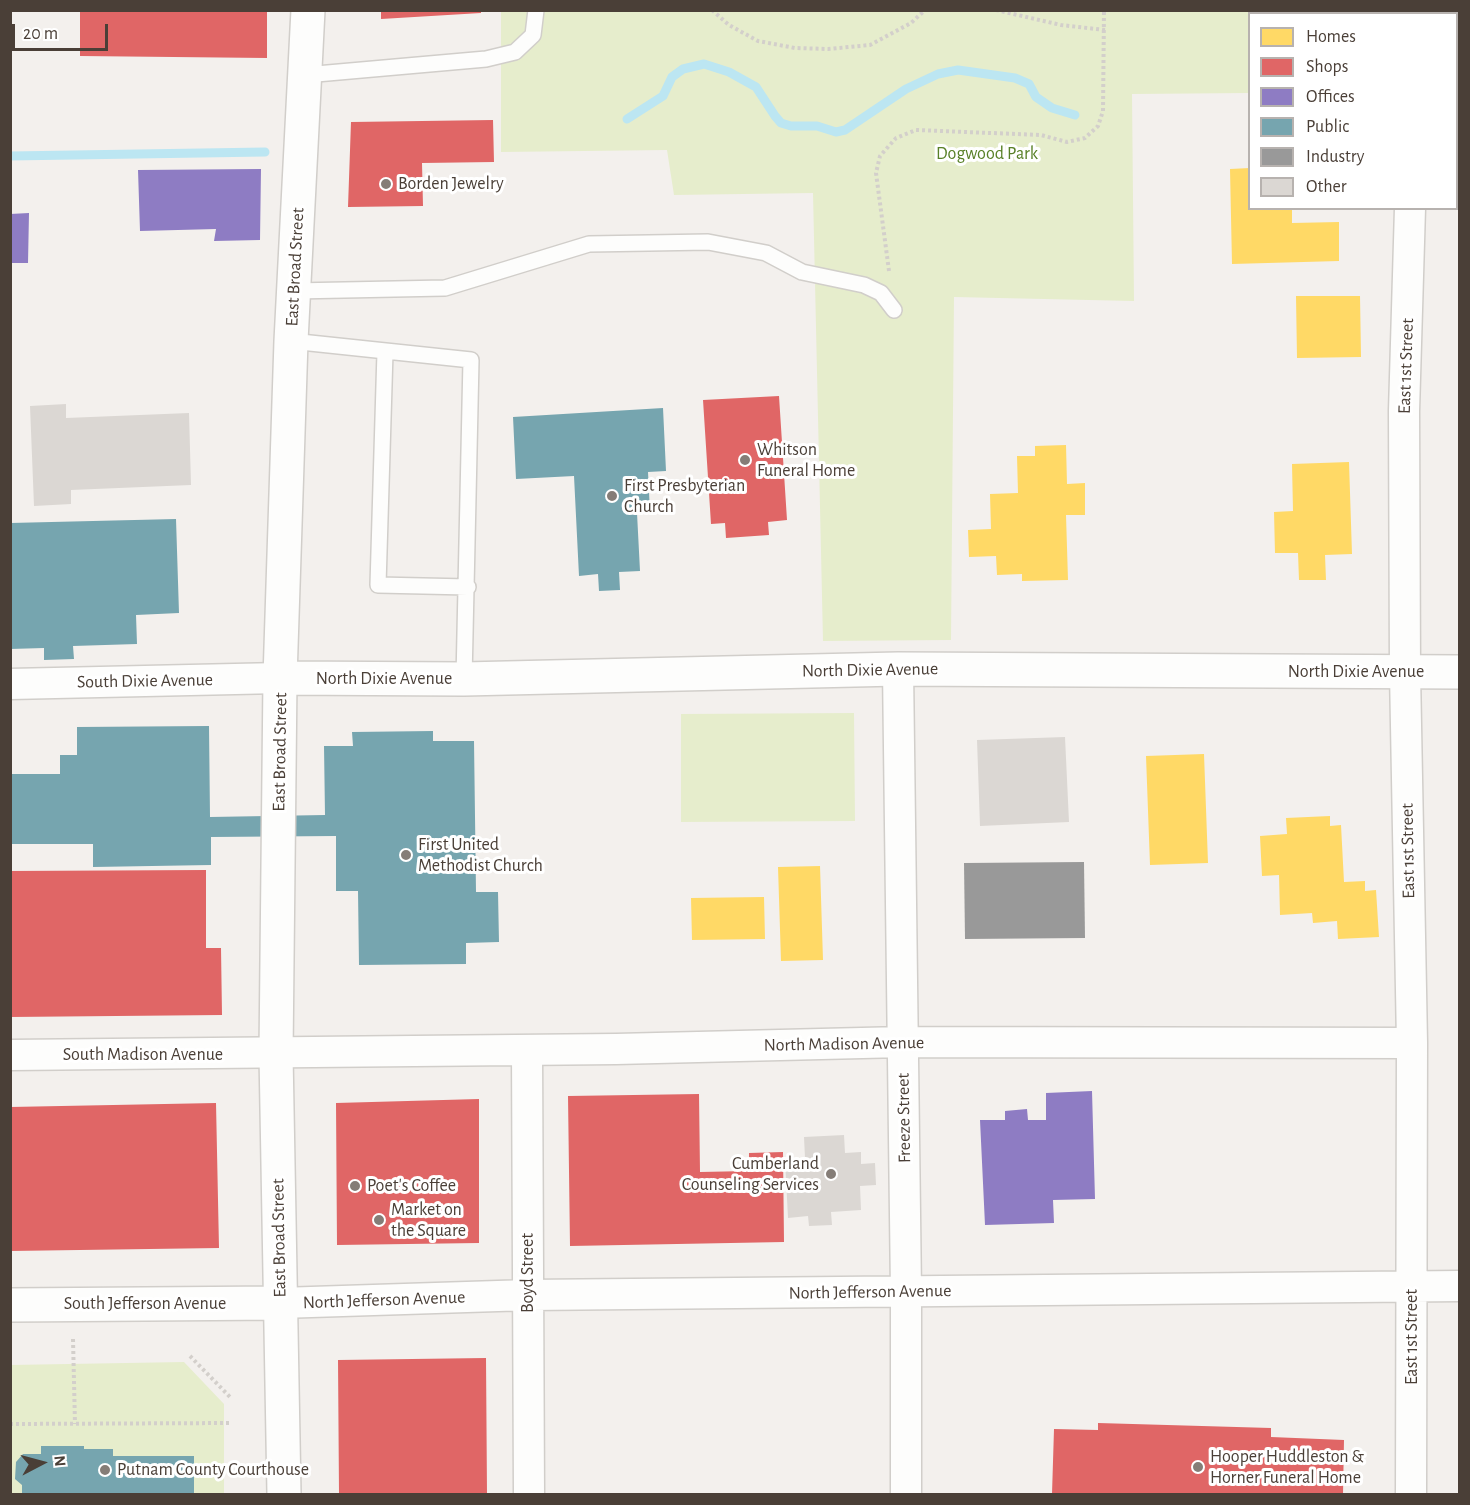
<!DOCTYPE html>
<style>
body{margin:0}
#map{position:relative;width:1470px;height:1505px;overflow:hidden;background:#f3f0ed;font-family:"Alegreya Sans",sans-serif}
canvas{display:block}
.frame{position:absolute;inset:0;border:12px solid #4a3f37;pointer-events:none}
.legend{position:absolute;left:1248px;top:12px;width:210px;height:198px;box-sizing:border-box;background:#fff;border:2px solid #b7b2af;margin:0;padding:8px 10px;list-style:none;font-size:18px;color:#4a3f37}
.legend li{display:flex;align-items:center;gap:12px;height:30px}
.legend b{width:30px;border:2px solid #b7b2af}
.north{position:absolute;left:12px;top:1433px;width:60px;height:60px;-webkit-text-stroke:4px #fff;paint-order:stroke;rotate:84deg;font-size:16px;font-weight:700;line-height:24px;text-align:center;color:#4a3f37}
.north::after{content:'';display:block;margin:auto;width:21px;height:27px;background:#4a3f37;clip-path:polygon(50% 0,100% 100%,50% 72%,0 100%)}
.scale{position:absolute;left:12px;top:24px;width:96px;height:27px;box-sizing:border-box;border:3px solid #4a3f37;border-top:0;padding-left:8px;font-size:18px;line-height:21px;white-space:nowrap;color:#4a3f37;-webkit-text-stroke:4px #fff;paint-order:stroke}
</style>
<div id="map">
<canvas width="1470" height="1505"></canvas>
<div class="frame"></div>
<ul class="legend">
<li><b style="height:16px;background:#ffd966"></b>Homes</li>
<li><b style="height:16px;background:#e06666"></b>Shops</li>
<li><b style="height:16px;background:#8e7cc3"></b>Offices</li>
<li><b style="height:16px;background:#76a5af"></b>Public</li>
<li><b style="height:16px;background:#999"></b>Industry</li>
<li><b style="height:16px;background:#dbd7d3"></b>Other</li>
</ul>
<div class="north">N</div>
<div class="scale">20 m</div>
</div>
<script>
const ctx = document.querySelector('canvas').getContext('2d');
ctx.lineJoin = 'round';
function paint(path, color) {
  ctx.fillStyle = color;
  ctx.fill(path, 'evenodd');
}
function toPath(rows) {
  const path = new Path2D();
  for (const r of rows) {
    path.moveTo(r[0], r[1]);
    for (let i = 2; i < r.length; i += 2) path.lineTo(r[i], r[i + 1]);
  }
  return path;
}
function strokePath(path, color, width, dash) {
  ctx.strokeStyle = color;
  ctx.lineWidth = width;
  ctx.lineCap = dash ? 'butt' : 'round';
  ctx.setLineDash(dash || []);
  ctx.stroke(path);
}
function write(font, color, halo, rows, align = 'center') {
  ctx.font = font + ' "Alegreya Sans",sans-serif';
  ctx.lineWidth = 6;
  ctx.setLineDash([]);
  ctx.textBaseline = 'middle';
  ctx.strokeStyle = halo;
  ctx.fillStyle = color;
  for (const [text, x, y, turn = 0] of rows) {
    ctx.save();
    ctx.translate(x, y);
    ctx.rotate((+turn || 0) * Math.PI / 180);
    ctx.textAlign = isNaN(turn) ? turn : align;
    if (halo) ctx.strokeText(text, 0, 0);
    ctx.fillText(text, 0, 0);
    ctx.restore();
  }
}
paint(toPath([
 [501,11,1386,11,1386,14,1250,14,1249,93,1132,94,1134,301,954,297,951,640,823,641,813,193,674,195,667,150,501,152],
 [854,713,855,821,681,822,681,714],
 [184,1362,224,1404,224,1494,11,1494,10,1365]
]), '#e6edcc');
paint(toPath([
 [1250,168,1250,208,1292,208,1292,223,1339,222,1339,261,1232,264,1230,169],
 [1296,296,1360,296,1361,357,1297,358],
 [1066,445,1067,484,1085,483,1085,515,1066,515,1068,580,1022,581,1022,574,997,575,996,556,969,557,968,530,991,529,990,494,1018,493,1017,456,1035,456,1035,446],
 [1349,462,1352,554,1325,555,1326,580,1299,580,1298,553,1275,553,1274,512,1293,511,1292,464],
 [1204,754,1208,863,1150,865,1146,756],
 [1330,816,1330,826,1341,825,1344,882,1365,881,1365,891,1376,890,1379,937,1338,939,1337,921,1313,923,1312,913,1280,915,1279,875,1262,876,1260,836,1287,834,1286,818],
 [820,866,823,960,781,961,778,867],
 [764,897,765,939,692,940,691,898]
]), '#ffd966');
paint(toPath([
 [80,10,267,10,267,58,80,56],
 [381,10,481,10,481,13,381,19],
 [493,120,494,162,422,163,423,206,348,207,351,122],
 [779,396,787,520,768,522,769,535,726,538,725,523,711,524,703,400],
 [206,870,206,948,221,948,222,1015,10,1017,10,871],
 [699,1094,700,1172,749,1171,749,1153,783,1152,784,1242,570,1246,568,1096],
 [479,1099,479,1243,337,1245,336,1103],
 [216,1103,219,1248,10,1251,10,1107],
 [486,1358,487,1494,339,1494,338,1360],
 [1098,1423,1271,1428,1271,1437,1344,1440,1343,1494,1052,1494,1054,1429,1098,1430]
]), '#e06666');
paint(toPath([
 [261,169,260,240,214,241,216,229,140,231,138,170],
 [29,213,28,263,10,263,10,214],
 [1092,1091,1095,1199,1053,1200,1054,1223,985,1225,980,1120,1005,1120,1005,1111,1027,1109,1028,1120,1046,1120,1046,1093]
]), '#8e7cc3');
paint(toPath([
 [663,408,666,471,648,472,650,512,637,513,640,571,619,572,620,590,599,591,598,574,579,576,574,476,516,479,513,417],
 [176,519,179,613,136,615,137,644,73,646,74,659,44,660,44,648,10,649,10,523],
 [209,726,210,817,325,815,324,746,353,746,352,732,433,731,433,741,474,741,476,892,498,892,499,942,466,943,466,964,359,965,358,891,336,891,336,836,211,837,211,865,93,867,93,844,10,844,10,774,60,774,60,755,77,755,77,727],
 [41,1446,84,1446,84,1449,113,1449,113,1456,194,1456,194,1494,22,1494,22,1485,15,1479,16,1462,23,1454,41,1454]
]), '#76a5af');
paint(toPath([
 [1084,862,1085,938,965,939,964,863]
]), '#999');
strokePath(toPath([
 [1456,110,1460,110],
 [627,119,663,96,672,77,683,69,704,64,729,72,756,87,775,116,781,123,791,126,817,126,836,132,845,130,906,89,938,74,958,70,1015,78,1029,84,1036,97,1052,108,1075,115],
 [10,156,265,152]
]), '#bce6f2', 9);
paint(toPath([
 [66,404,66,418,189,413,191,485,71,490,71,504,34,506,30,406],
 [1065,737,1069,822,980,826,977,740],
 [844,1135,845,1153,861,1152,861,1164,875,1163,876,1185,860,1186,861,1210,831,1212,832,1225,809,1226,808,1216,788,1218,785,1160,805,1158,804,1137]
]), '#dbd7d3');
const service = toPath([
 [305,75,486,59,515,52,533,35,536,10],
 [294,291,445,288,589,244,708,242,766,253,802,272,864,285,881,293,894,310],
 [291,341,471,360,464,679],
 [385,352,378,585,468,587]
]);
const minor = toPath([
 [1416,14,1416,10],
 [1456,53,1460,53],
 [1410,208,1404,411,1405,672,1412,1043,1411,1494],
 [898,669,906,1292,906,1494],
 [10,684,280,678],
 [527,1051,529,1494],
 [10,1055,616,1049,903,1042,1412,1043],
 [280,1303,529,1295,1460,1286]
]);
const tertiary = toPath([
 [280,678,464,679,898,669,1460,672],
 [10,1305,280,1303],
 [284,1494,276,1054,280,678,291,341,308,10]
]);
strokePath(service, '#d1ceca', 18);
strokePath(minor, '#d1ceca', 33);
strokePath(tertiary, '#d1ceca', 36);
strokePath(toPath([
 [712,10,729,25,758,41,795,48,828,49,870,45,911,23,925,10],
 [996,10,1061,25,1105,30],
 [889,271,876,173,880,156,896,138,916,130,1041,135,1067,142,1085,138,1098,126,1103,111,1104,10],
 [73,1339,75,1424],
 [190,1356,230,1397],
 [10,1424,230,1423]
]), '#d3cfcb', 4, [3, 3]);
strokePath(service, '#fdfdfc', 15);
strokePath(minor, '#fdfdfc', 30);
strokePath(tertiary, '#fdfdfc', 33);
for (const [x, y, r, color] of [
 [386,184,6,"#857d77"],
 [745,460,6,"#857d77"],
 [612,496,6,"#857d77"],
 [406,855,6,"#857d77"],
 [831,1174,6,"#857d77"],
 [355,1186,6,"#857d77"],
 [379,1220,6,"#857d77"],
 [1198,1467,6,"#857d77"],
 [105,1470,6,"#857d77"]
]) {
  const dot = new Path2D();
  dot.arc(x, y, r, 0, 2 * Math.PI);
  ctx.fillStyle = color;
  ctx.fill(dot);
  strokePath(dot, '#fff', 2);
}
write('18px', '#588027', '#fff', [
 ["Dogwood Park",987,154]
]);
write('18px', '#4a3f37', '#fff', [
 ["Borden Jewelry",398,184],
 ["Whitson",757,450],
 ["Funeral Home",757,471],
 ["First Presbyterian",624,486],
 ["Church",624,507],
 ["First United",418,845],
 ["Methodist Church",418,866],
 ["Cumberland",819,1164,"right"],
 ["Counseling Services",819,1185,"right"],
 ["Poet's Coffee",367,1186],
 ["Market on",391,1210],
 ["the Square",391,1231],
 ["Hooper Huddleston &",1210,1457],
 ["Horner Funeral Home",1210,1478],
 ["Putnam County Courthouse",117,1470]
], 'left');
write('18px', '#4a3f37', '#fff', [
 ["East Broad Street",295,267,-87],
 ["East 1st Street",1406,366,-88],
 ["North Dixie Avenue",870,670,-1],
 ["North Dixie Avenue",1356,672],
 ["North Dixie Avenue",384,679],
 ["South Dixie Avenue",145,681,-1],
 ["East Broad Street",280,752,-89],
 ["East 1st Street",1408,851,-91],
 ["North Madison Avenue",844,1044,-1],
 ["South Madison Avenue",143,1055],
 ["Freeze Street",904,1118,-91],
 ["East Broad Street",279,1238,-91],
 ["Boyd Street",528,1273,-90],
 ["North Jefferson Avenue",870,1292,-1],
 ["North Jefferson Avenue",384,1300,-2],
 ["South Jefferson Avenue",145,1304],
 ["East 1st Street",1412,1337,-90]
]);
</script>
